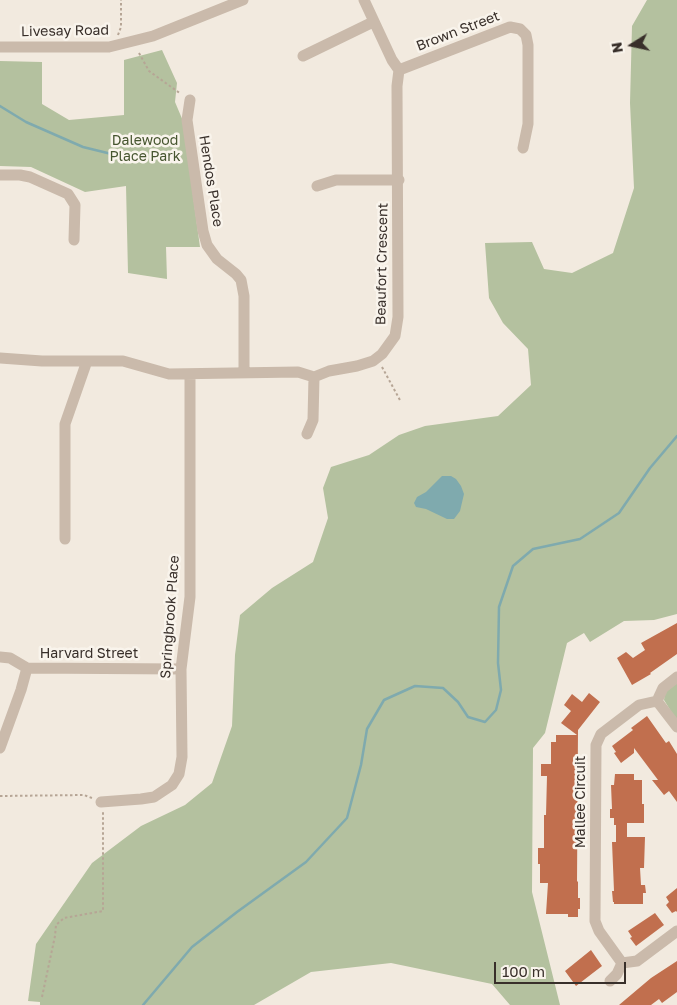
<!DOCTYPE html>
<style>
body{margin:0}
#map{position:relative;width:677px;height:1005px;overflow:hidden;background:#f2eadf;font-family:"Golos Text",sans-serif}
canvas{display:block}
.north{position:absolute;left:607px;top:20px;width:50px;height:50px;-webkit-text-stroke:4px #f9f4ec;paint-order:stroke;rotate:260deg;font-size:14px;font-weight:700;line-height:20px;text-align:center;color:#382f2a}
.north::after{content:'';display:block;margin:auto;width:18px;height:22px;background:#382f2a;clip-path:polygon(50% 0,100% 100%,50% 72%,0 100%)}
.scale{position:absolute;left:494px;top:962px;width:132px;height:22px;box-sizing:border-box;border:2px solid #382f2a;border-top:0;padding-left:6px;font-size:15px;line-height:18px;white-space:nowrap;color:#382f2a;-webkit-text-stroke:4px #f9f4ec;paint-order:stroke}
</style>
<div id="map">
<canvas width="677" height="1005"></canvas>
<div class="north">N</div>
<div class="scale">100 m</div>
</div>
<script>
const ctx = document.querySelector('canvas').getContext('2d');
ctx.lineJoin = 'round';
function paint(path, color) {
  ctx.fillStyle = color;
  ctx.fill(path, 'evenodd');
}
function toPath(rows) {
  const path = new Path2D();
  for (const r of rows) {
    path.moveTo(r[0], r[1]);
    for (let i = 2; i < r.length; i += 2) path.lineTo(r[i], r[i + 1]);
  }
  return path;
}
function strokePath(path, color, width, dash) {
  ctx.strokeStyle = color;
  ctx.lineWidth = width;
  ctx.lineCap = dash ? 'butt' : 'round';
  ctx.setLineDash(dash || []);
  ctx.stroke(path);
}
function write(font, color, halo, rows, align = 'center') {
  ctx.font = font + ' "Golos Text",sans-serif';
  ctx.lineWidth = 5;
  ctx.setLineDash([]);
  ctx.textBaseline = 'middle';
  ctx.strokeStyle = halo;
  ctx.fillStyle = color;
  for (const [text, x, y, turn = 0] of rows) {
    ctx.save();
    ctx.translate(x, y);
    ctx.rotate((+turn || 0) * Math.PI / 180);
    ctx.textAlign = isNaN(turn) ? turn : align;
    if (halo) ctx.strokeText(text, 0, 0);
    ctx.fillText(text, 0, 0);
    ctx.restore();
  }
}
paint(toPath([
 [647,0,677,0,677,614,654,620,624,621,590,642,584,633,567,643,545,733,533,748,532,892,560,1005,510,1005,492,984,391,963,311,972,254,1005,40,1005,40,1002,28,1001,36,944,92,863,141,826,185,805,212,783,232,726,235,655,240,615,272,588,313,562,328,518,323,488,331,467,369,455,399,435,425,426,498,416,531,385,528,349,503,323,489,298,485,243,532,242,544,269,572,273,613,253,634,188,630,103,632,26],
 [162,50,177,83,175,102,183,121,200,247,166,247,167,279,128,273,126,186,85,192,31,167,0,166,0,61,42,62,42,104,69,120,124,115,124,60],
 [677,682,677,721,664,700,665,691]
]), '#b4c19f');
paint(toPath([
 [442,476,451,476,456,479,461,486,464,494,460,511,454,519,447,519,426,509,416,507,414,503,417,497,426,492]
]), '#7faaae');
strokePath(toPath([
 [0,106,26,122,83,147,140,161],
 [143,1005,192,947,237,912,306,862,347,818,361,765,367,729,384,700,415,686,443,688,458,702,468,717,485,722,496,710,501,690,498,663,499,607,513,566,533,549,580,539,619,513,650,468,677,436]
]), '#7faaae', 2.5);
paint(toPath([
 [677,623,677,654,650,673,651,674,632,685,617,658,626,652,633,658,645,650,641,643],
 [589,693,600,702,578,730,577,882,578,881,578,898,580,898,580,909,578,909,578,917,568,917,568,914,546,914,548,883,540,883,540,864,538,864,538,848,544,848,544,815,546,815,547,776,541,776,541,764,551,764,551,742,556,742,556,735,577,735,561,723,571,711,564,705,572,694,582,702],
 [647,716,666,743,669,741,677,754,677,802,669,791,664,795,652,780,658,780,634,748,634,753,621,763,614,753,616,752,612,746,633,730,631,728],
 [615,774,634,774,634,780,642,780,642,804,644,804,644,823,627,823,627,837,645,837,644,868,640,868,641,885,645,885,646,893,643,893,643,904,614,904,614,902,613,902,612,891,614,891,612,842,616,842,616,825,614,825,614,818,610,818,610,809,612,809,611,785,614,785],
 [677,888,677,912,676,911,672,913,666,905,669,902,666,897],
 [655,913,664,925,636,946,630,938,632,937,628,931],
 [591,950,602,966,576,986,565,971],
 [677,961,677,992,662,1003,659,999,651,1005,619,1005,651,978]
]), '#c16f4e');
strokePath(toPath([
 [118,35,121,27,121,0],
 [139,53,149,71,181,94],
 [382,367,401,402],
 [0,796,84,795,92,798],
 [42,997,55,936,56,925,64,918,103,911,103,811]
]), '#b6a595', 2, [2.5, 2.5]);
strokePath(toPath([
 [0,47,109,47,153,36,243,0],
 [303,56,373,22],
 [399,70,510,27,520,29,526,35,528,45,528,124,523,148],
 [190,100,187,120,203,231,207,245,217,259,236,274,241,280,244,296,244,372],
 [0,175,20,175,30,177,68,194,75,205,74,240],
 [317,186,336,180,399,180],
 [0,358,42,361,123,361,169,374,298,372,314,377,329,371,357,366,373,361,382,354,395,336,398,317,397,86,399,70,392,60,364,0],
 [307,434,313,420,314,377],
 [65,539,65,424,87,361],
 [0,657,10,658,27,668,21,690,0,748],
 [27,668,181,669],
 [657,701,639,705,601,734,596,745,595,921,599,931,622,963,637,961,677,931],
 [657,701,677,727],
 [657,701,663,688,677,677],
 [101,802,141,799,154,797,172,785,179,774,182,757,181,669,190,597,190,375],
 [610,981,617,974,622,963]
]), '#cabaab', 11);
write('14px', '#382f2a', '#f9f4ec', [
 ["Livesay Road",65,31,-1],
 ["Brown Street",458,31,-21],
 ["Hendos Place",211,181,81],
 ["Beaufort Crescent",382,264,-89],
 ["Springbrook Place",170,617,-86],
 ["Harvard Street",89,654],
 ["Mallee Circuit",581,802,-90]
]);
write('14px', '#46552f', '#f9f4ec', [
 ["Dalewood",145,141],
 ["Place Park",145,157]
]);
</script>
